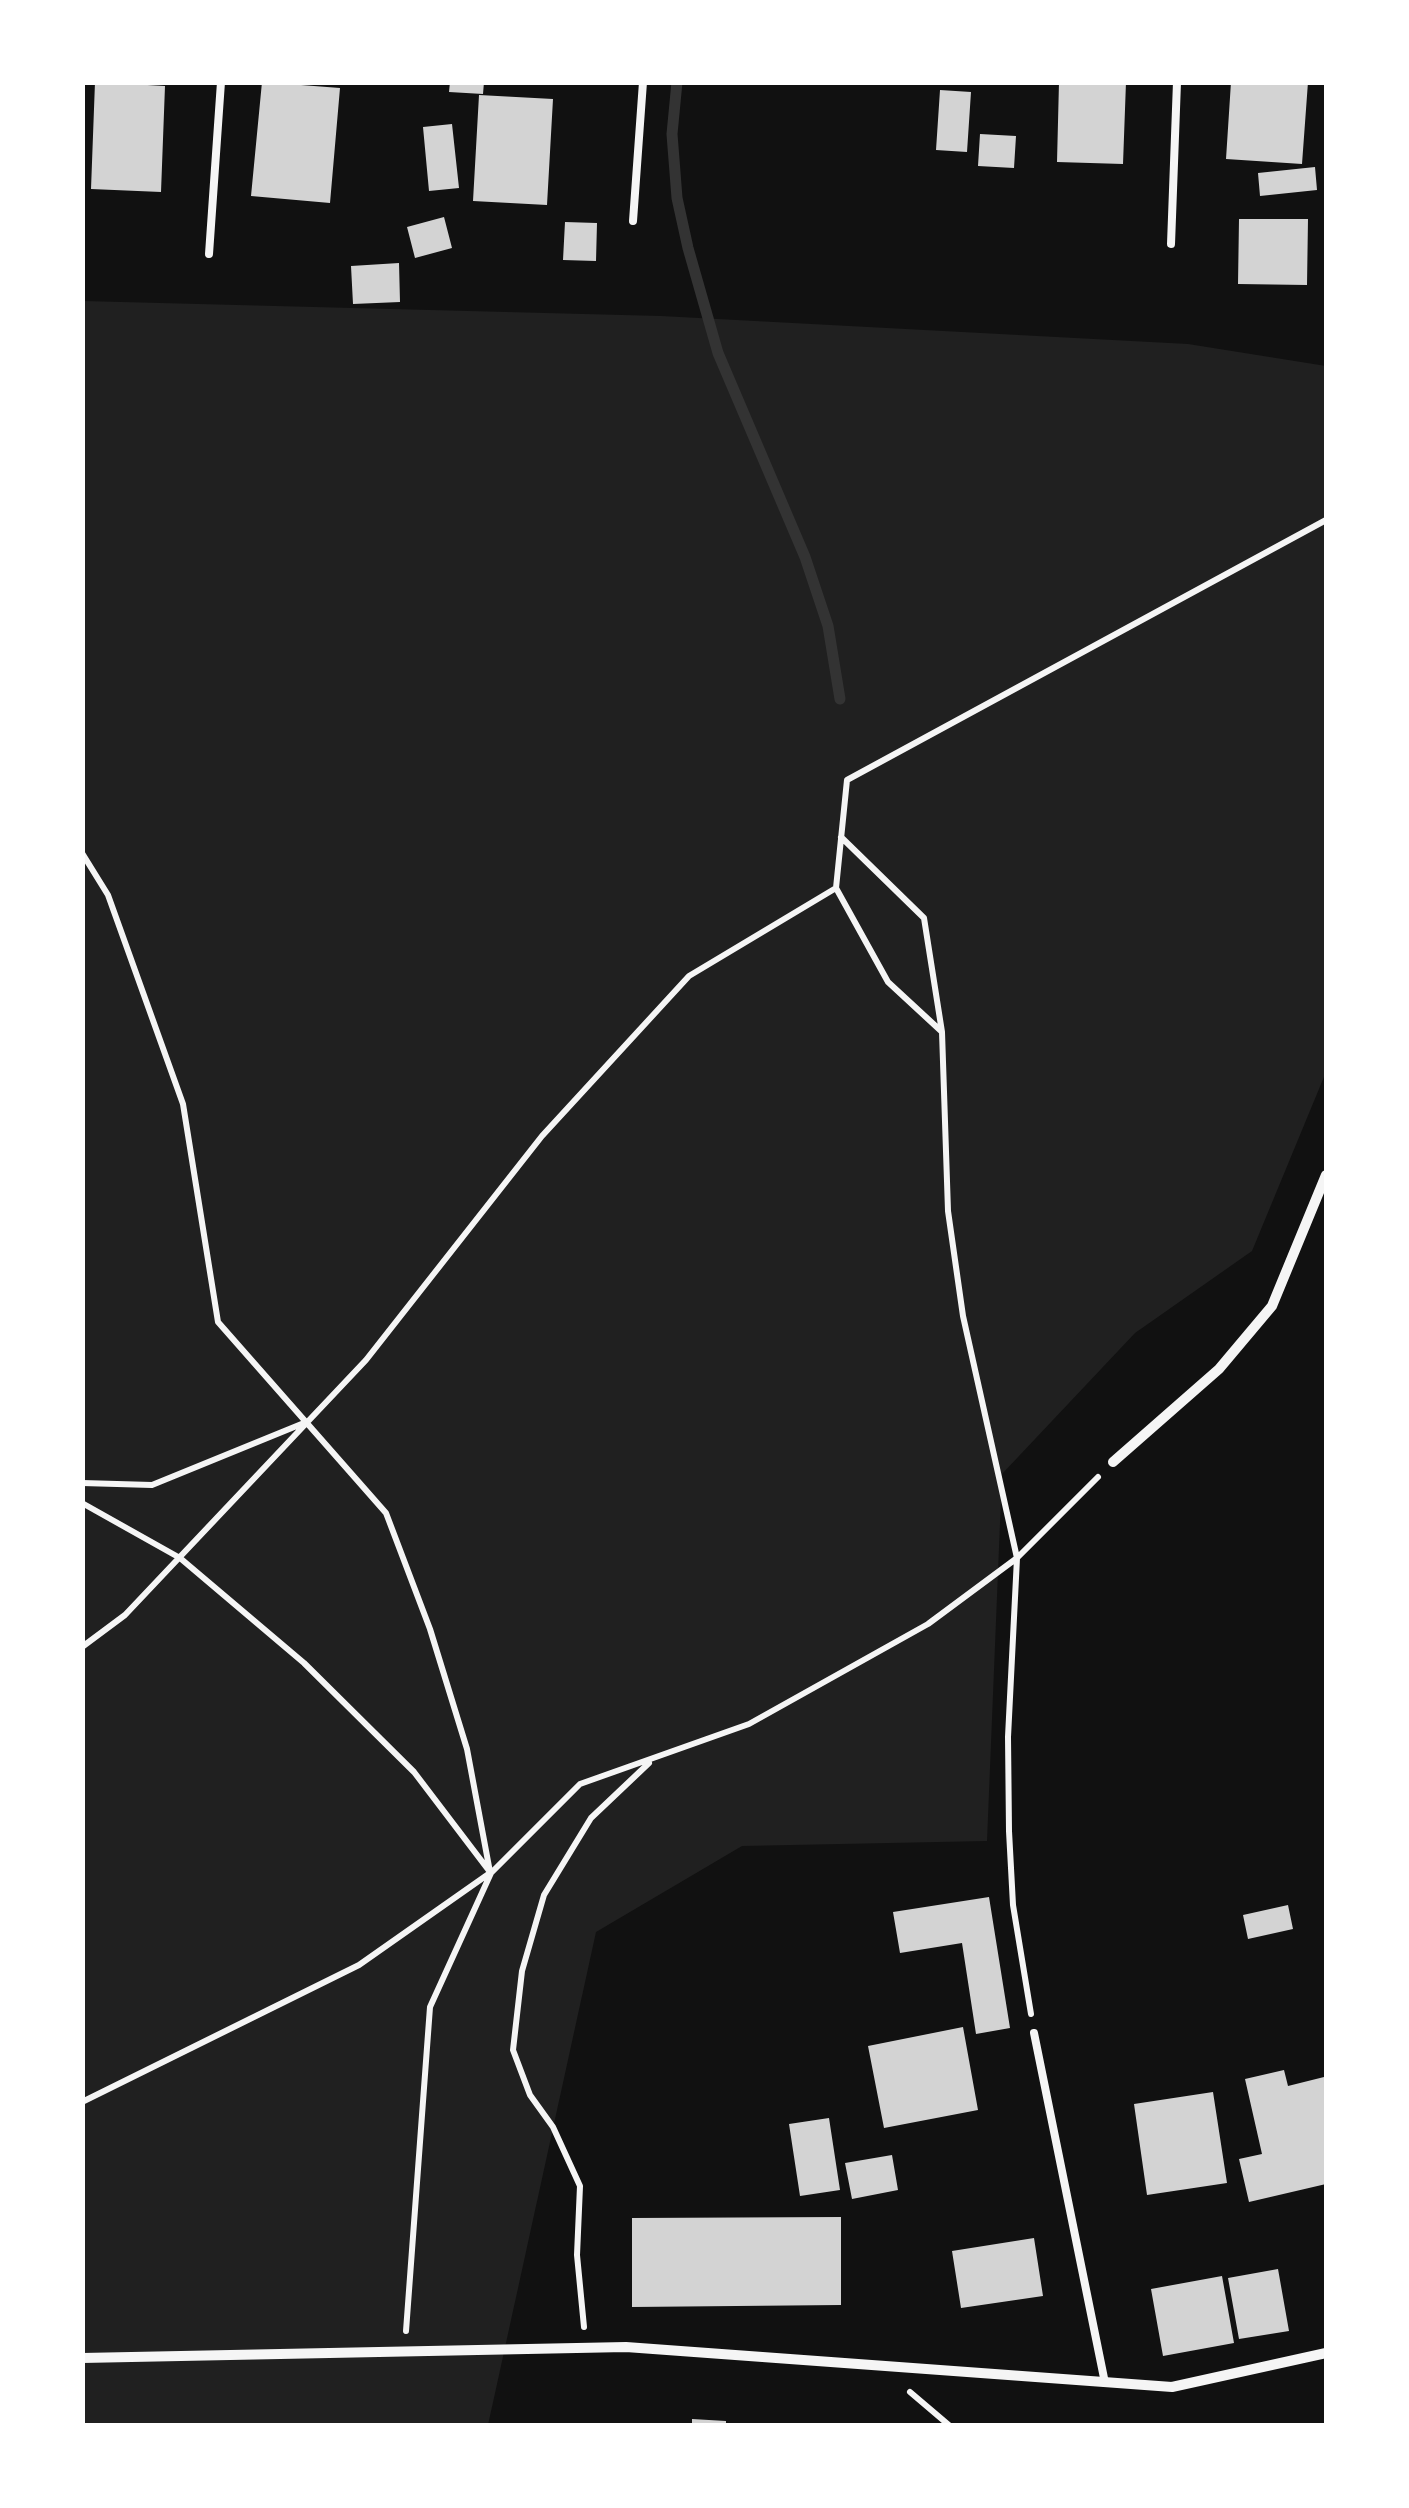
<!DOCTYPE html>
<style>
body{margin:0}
#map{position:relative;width:1409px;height:2508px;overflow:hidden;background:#111;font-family:Roboto,sans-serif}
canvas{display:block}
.frame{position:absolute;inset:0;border:85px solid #fff;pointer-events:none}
</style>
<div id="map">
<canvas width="1409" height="2508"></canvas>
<div class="frame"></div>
</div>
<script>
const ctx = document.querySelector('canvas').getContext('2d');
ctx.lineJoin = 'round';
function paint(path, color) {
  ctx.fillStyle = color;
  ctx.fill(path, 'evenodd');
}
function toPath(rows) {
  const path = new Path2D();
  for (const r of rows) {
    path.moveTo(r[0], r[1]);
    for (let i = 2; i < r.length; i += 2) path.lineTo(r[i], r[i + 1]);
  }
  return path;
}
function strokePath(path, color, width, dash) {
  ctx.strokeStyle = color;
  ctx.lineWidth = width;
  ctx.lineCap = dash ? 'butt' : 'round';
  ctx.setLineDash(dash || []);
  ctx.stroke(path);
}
paint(toPath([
 [83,301,661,316,1188,344,1326,366,1326,1072,1252,1251,1135,1333,1002,1474,987,1841,742,1846,596,1932,488,2425,83,2426]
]), '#202020');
strokePath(toPath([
 [677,82,672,134,677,198,688,248,718,353,805,557,828,626,840,699]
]), '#333', 11);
paint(toPath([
 [95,82,165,86,161,192,91,189],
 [262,82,340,88,330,203,251,196],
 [450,82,484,82,483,94,449,92],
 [1059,82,1126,82,1123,164,1057,162],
 [1231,82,1308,82,1302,164,1226,159],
 [940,90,971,92,967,152,936,150],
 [479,95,553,99,547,205,473,201],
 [452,124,459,188,429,191,423,127],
 [980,134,1016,136,1014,168,978,166],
 [1315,167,1317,190,1260,196,1258,173],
 [444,217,452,248,415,258,407,227],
 [1239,219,1308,219,1307,285,1238,284],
 [565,222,597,223,596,261,563,260],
 [399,263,400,302,353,304,351,266],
 [989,1897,1010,2028,976,2034,962,1943,900,1953,893,1912],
 [1288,1905,1293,1929,1248,1939,1243,1915],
 [963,2027,978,2110,884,2128,868,2046],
 [1284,2070,1288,2086,1324,2077,1326,2184,1249,2202,1239,2159,1262,2154,1245,2079],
 [1213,2092,1227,2183,1147,2195,1134,2104],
 [829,2118,840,2190,800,2196,789,2124],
 [892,2155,898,2190,852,2199,845,2163],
 [841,2217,841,2305,632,2307,632,2218],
 [1034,2238,1043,2296,961,2308,952,2251],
 [1278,2269,1289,2331,1239,2339,1228,2278],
 [1222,2276,1234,2343,1163,2356,1151,2289],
 [692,2419,726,2421,726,2426,692,2426]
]), '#d3d3d3');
strokePath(toPath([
 [82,853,108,895,183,1104,218,1322,386,1513,430,1629,467,1749,490,1872],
 [941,1031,888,982,836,888,847,780,1326,520],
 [82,1483,152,1485,304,1423],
 [82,1503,180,1558,304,1663,414,1772,490,1872],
 [82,1647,125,1615,366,1360,542,1136,689,976,836,888],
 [1031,2014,1013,1905,1009,1831,1008,1737,1017,1558,1098,1477],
 [82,2102,359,1965,490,1873],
 [584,2327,577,2255,580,2186,553,2127,530,2095,513,2050,522,1971,544,1895,591,1818,649,1763],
 [406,2331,430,2007,491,1873,580,1784,749,1724,928,1624,1017,1558,963,1316,948,1211,942,1032,924,918,841,837],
 [910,2392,950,2426]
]), '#f5f5f5', 6);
strokePath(toPath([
 [633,221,643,82],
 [1171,244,1177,82],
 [209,254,221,82],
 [1034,2033,1105,2383]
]), '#f5f5f5', 8);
strokePath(toPath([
 [1113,1462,1219,1369,1272,1306,1326,1175],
 [82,2358,626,2347,1172,2387,1326,2353]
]), '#f5f5f5', 10);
</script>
